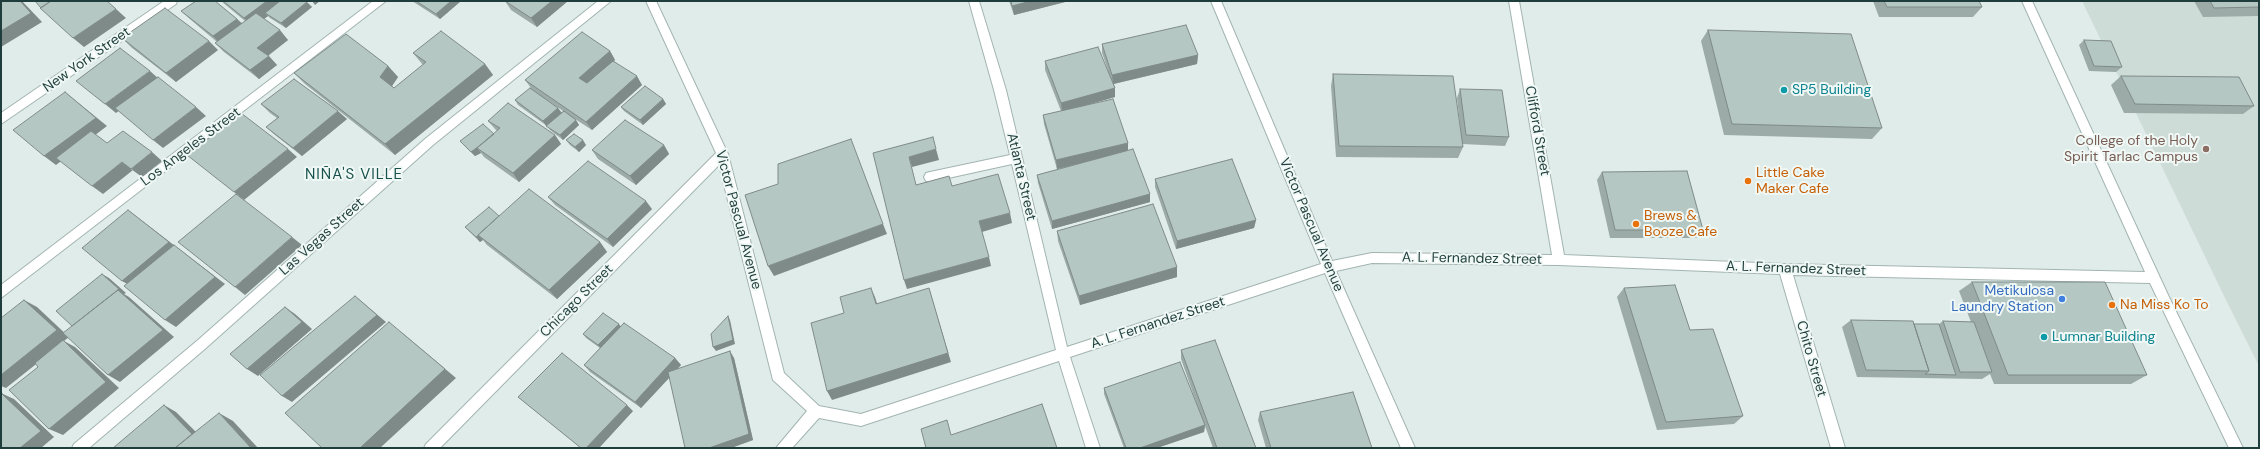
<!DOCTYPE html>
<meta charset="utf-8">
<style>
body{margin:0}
#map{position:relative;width:2260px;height:449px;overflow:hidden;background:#e0ece9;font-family:"DM Sans",sans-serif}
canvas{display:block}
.frame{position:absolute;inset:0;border:2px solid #1f3e3b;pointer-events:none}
</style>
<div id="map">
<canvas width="2260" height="449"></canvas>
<div class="frame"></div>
</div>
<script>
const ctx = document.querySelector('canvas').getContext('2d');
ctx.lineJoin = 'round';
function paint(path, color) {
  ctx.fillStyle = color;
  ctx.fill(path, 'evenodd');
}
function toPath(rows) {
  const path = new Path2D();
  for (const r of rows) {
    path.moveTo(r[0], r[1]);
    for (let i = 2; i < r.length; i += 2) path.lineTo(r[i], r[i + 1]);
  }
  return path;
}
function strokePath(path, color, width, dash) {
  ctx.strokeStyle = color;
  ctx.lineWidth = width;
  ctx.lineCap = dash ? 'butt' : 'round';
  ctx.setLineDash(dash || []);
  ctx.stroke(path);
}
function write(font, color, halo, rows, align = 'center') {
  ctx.font = font + ' "DM Sans",sans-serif';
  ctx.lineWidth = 4;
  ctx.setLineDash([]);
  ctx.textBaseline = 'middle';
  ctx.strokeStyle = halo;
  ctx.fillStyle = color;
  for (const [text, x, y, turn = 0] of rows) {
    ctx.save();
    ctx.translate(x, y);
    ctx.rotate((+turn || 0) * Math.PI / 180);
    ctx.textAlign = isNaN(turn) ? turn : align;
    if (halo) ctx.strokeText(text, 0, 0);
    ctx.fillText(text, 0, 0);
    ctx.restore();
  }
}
paint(toPath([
 [2082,1,2259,1,2259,366,2224,296]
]), '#cedcd8');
const minor = toPath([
 [164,1,177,1,176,4,1,124,1,113,164,1],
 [373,1,386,1,1,298,1,285,373,1],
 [598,1,611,1,433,145,206,348,89,448,72,448,74,444,198,340,425,139,598,1],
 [646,1,656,1,728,154,784,373,819,406,861,414,1056,350,1012,164,930,182,926,181,924,177,926,173,930,172,1010,155,994,90,969,1,979,1,1006,90,1067,347,1321,264,1211,1,1221,1,1332,261,1372,253,1552,255,1509,1,1519,1,1564,255,1785,264,2145,272,2022,1,2032,1,2169,297,2243,448,2229,448,2150,283,1793,275,1845,448,1831,448,1780,274,1559,265,1372,263,1336,271,1415,448,1401,448,1325,273,1070,357,1100,448,1086,448,1059,361,861,426,819,418,792,448,776,448,807,411,773,380,772,376,719,165,440,448,424,448,426,444,716,153,646,1]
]);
strokePath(minor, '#a2b4b1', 2);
paint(minor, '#fff');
paint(toPath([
 [221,1,305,1,312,7,286,28,270,18,268,16,264,19,288,40,268,56,277,65,259,79,224,52,215,43,217,42,191,20,181,11,237,19,242,23,245,21],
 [412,1,461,1,440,19],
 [505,1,568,1,537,27,511,10],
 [1009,1,1069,1,1014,15],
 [1873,1,1979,1,1982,7,1973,17,1879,17],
 [2194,1,2259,1,2259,16,2203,17],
 [1708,30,1882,128,1872,139,1724,135,1701,41],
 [122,38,218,50,176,82,132,48],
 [2084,40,2122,67,2116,72,2089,71,2079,45],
 [1102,44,1198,55,1197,64,1114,84,1115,97,1083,106,1128,143,1128,151,1150,194,1150,202,1052,229,1038,183,1037,175,1099,159,1057,169,1044,124,1043,115,1061,111,1045,70,1045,61,1108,70,1102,53],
 [610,51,615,60,614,61,642,85,592,130,575,119,579,125,563,140,550,130,547,126,518,105,515,100,531,88,525,80],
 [543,97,563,111,561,113,558,108],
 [413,53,485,64,493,75,395,155,305,84,294,73,388,66,398,77,392,86,394,88,423,65],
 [1333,74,1461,133,1457,98,1460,89,1509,137,1505,146,1462,144,1463,147,1458,158,1336,157,1331,86],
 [2121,76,2254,106,2243,114,2124,113,2111,85],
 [663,99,666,104,643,125,624,111,621,107],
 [261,104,347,119,302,156,275,135,266,127,277,118,270,113],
 [488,121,555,135,561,144,519,182,484,157,481,153,475,156,460,141,494,134,497,131,495,129],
 [566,140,586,145,579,152,570,145],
 [664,145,669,154,636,185,598,159,592,150],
 [1602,172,1703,230,1696,238,1610,238,1597,180],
 [1155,179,1256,220,1254,228,1176,249,1155,187],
 [548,197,652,209,613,247,555,205],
 [499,216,600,242,607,252,557,299,487,245,483,240,480,242,465,227],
 [1057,231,1177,277,1080,305,1058,241],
 [1972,282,2147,375,2131,384,1994,384,1990,374,1982,379,1857,377,1842,327,1851,320,1914,324,1939,324,1943,321,1971,322,1959,291],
 [1624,288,1690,330,1743,416,1734,424,1657,430,1617,297],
 [620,326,675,358,681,365,677,369,734,358,753,440,731,448,685,448,670,377,641,408,590,372,584,365,600,348,586,338,583,334],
 [1181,350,1256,448,1213,448,1205,426,1204,432,1157,448,1124,448,1104,394,1104,388,1200,413,1181,359],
 [518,397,633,411,599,448,581,448],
 [1260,412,1372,448,1266,448,1258,420]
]), '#9caba7');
paint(toPath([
 [20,1,22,1,42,22,1,47,1,31],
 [267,1,283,1,265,13,268,16,253,27,244,18],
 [312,1,320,1,315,5],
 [451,1,461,1,440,19,436,14],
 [552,1,568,1,537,27,531,18],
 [1031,1,1069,1,1014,15,1012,6],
 [307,2,312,7,286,28,281,23],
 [116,9,126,18,84,47,73,38],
 [237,19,246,28,222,46,213,36],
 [280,30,288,40,266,57,257,48],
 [209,41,218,50,176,82,166,73],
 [610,51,615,60,585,86,579,78],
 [1198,55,1197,64,1113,84,1112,75],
 [269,56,277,65,259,79,250,70],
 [485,64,493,75,395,155,385,144],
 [388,66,398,77,390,89,380,77],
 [150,71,160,80,116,113,105,104],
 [637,76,642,85,592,130,586,122],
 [1115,88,1115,97,1062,112,1061,103],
 [65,92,107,126,56,165,44,156],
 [663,99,666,104,643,125,640,120],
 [196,107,206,116,163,148,153,140],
 [558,108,562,113,546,126,543,121],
 [338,111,347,119,302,156,293,148],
 [576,120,579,125,563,140,560,135],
 [495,134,477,148,481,153,475,156,471,152],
 [555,135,561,144,519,182,513,173],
 [583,140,586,145,579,152,575,147],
 [1128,143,1128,152,1057,169,1056,160],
 [664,145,669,154,636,185,630,176],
 [288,149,297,157,244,200,234,192],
 [936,149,939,160,912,167,909,157],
 [152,152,162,161,142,177,131,169],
 [122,162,133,170,103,194,92,186],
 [1150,194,1150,202,1052,229,1052,221],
 [646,201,652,209,613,247,607,239],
 [128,210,179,249,134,288,122,281],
 [1010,213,1012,223,982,232,979,221],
 [1256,220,1254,228,1176,249,1177,241],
 [883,224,887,234,774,276,768,266],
 [478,235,483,240,480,242,476,237],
 [292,237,302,245,245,295,235,287],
 [600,242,607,252,557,299,549,290],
 [174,245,225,284,176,327,165,320],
 [989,257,991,266,907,289,904,280],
 [1177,267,1177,277,1080,305,1079,296],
 [102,274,109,278,126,293,124,294,129,297,174,337,120,382,108,375,80,331],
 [871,288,875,297,880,313,876,304],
 [929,288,951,362,832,400,827,391],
 [355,296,386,322,292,402,282,396],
 [24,300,37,307,69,337,64,341,75,347,119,388,63,435,49,429,64,342,6,388,1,386,1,375],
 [285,307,295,314,312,329,258,376,247,369],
 [728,316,730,320,735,344,716,351,713,347],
 [619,324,622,328,601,349,598,345],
 [400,331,456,378,380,448,360,448],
 [730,351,734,358,753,440,731,448,709,448],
 [675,358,681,365,641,408,635,402],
 [1,391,3,394,14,399,54,437,41,448,20,448,1,395],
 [164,405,176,412,204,440,194,448],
 [627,405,633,411,599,448,586,448],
 [219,413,233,421,258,448,251,448],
 [1205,425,1204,432,1157,448,1140,448]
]), '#7f8b88');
const building = toPath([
 [1,1,20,1,31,13,1,31,1,1],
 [35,1,51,1,41,8,35,1],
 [51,1,107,1,116,9,73,38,40,8,51,1],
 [196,1,215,1,237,19,213,36,181,11,196,1],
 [223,1,267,1,244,18,223,1],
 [280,1,305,1,307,2,281,23,265,13,280,1],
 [416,1,451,1,436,14,416,1],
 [505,1,552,1,531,18,505,1],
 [1011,1,1031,1,1012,6,1011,1],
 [1884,1,1979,1,1982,7,1887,7,1884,1],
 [2210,1,2259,1,2259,7,2214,8,2210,1],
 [165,8,209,41,166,73,122,38,165,8],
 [256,13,280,30,257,48,269,56,250,70,215,43,256,13],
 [1186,25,1198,55,1112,75,1102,44,1186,25],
 [1708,30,1851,34,1882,128,1732,124,1708,30],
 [441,31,485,64,385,144,294,73,346,34,388,66,380,77,394,88,426,62,413,53,441,31],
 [582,32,610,51,579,78,587,83,613,61,637,76,586,122,525,80,582,32],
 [2084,40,2111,41,2122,67,2094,66,2084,40],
 [1098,47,1115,88,1061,103,1045,61,1098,47],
 [120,48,150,71,105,104,76,81,120,48],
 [1333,74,1453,76,1463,147,1339,146,1333,74],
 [2121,76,2239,77,2254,106,2135,104,2121,76],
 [158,77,196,107,153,140,115,108,158,77],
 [294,79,338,111,293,148,266,127,279,117,261,104,294,79],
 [645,86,663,99,640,120,621,107,645,86],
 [530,88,558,108,543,121,515,100,530,88],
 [1460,89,1502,90,1509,137,1466,135,1460,89],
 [65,92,96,118,44,156,13,130,65,92],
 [1113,99,1128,143,1056,160,1043,115,1113,99],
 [508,103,555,135,513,173,477,148,500,128,488,121,508,103],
 [564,111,576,120,560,135,546,126,564,111],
 [241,113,288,149,234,192,187,155,241,113],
 [625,120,664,145,630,176,592,150,625,120],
 [483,124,494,134,483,143,471,152,460,141,483,124],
 [91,131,107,143,123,131,152,152,131,169,122,162,92,186,56,158,91,131],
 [574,134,583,140,575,147,566,140,574,134],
 [933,137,936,149,909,157,916,185,949,176,952,186,998,174,1010,213,979,221,989,257,904,280,873,153,933,137],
 [851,139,883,224,768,266,745,195,778,184,778,164,851,139],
 [1133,149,1150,194,1052,221,1037,175,1133,149],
 [1232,159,1256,220,1177,241,1155,179,1232,159],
 [588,161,646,201,607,239,548,197,588,161],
 [1687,171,1703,230,1615,230,1602,172,1687,171],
 [529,189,600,242,549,290,478,235,529,189],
 [236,194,292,237,235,287,178,242,236,194],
 [1153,204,1177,267,1079,296,1057,231,1153,204],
 [489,207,499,216,478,235,479,235,476,237,465,227,489,207],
 [128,210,169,242,122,281,82,248,128,210],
 [174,245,215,277,165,320,124,286,174,245],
 [102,274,119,289,72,326,56,311,102,274],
 [1972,282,2105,282,2147,375,2008,375,1972,282],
 [1675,285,1690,330,1713,329,1743,416,1666,422,1624,288,1675,285],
 [871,288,876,304,929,288,948,353,827,391,811,323,844,313,840,297,871,288],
 [118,290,163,330,108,375,63,333,118,290],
 [355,296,377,315,282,396,260,375,355,296],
 [24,300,57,330,1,375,1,318,24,300],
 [285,307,302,322,247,369,230,354,285,307],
 [603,313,619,324,598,345,583,334,603,313],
 [728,316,733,340,713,347,711,334,728,316],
 [1851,320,1913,321,1929,371,1866,370,1851,320],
 [1943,321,1974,322,1992,372,1960,372,1943,321],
 [389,322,445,369,360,448,322,448,285,413,389,322],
 [624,323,675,358,635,402,584,365,624,323],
 [1914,324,1939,324,1956,375,1925,374,1929,371,1914,324],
 [63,340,106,382,49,429,9,390,38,367,35,363,63,340],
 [1215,340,1256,448,1217,448,1181,350,1215,340],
 [730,351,749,434,709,448,685,448,668,372,730,351],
 [562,353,627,405,586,448,581,448,518,397,562,353],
 [1180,362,1205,425,1140,448,1126,448,1104,388,1180,362],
 [1353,392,1372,448,1271,448,1260,412,1353,392],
 [1,393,41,431,20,448,1,448,1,393],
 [1042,404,1057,448,926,448,921,429,947,420,951,435,1042,404],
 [164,405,192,434,175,448,113,448,164,405],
 [219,413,251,448,175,448,219,413]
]);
paint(building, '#b5c7c2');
strokePath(building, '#7f8b88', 1);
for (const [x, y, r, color] of [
 [1784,90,4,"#0f9aa8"],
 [2206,149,4,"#8d6e63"],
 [1748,181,4,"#e8710a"],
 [1636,224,4,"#e8710a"],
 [2062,299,4,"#3f7fe0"],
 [2112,305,4,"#e8710a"],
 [2044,337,4,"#0f9aa8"]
]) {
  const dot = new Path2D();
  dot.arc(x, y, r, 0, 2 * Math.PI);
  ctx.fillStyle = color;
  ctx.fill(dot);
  strokePath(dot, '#f0f8f6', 1.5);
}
write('14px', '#1f3e3b', '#f0f8f6', [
 ["New York Street",87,60,-35],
 ["Clifford Street",1537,131,80],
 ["Los Angeles Street",191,147,-37],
 ["Atlanta Street",1021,177,77],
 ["Victor Pascual Avenue",738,220,75],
 ["Victor Pascual Avenue",1311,225,67],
 ["Las Vegas Street",322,237,-42],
 ["A. L. Fernandez Street",1472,259,1],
 ["A. L. Fernandez Street",1796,269,2],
 ["Chicago Street",577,301,-45],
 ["A. L. Fernandez Street",1158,323,-18],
 ["Chito Street",1811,359,74]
]);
write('14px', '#0d838f', '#f0f8f6', [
 ["SP5 Building",1792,90],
 ["Lumnar Building",2052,337]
], 'left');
write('14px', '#785e54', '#f0f8f6', [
 ["College of the Holy",2198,141],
 ["Spirit Tarlac Campus",2198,157]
], 'right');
write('14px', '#c56008', '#f0f8f6', [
 ["Little Cake",1756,173],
 ["Maker Cafe",1756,189],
 ["Brews &",1644,216],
 ["Booze Cafe",1644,232],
 ["Na Miss Ko To",2120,305]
], 'left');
write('14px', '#366cbe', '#f0f8f6', [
 ["Metikulosa",2054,291],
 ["Laundry Station",2054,307]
], 'right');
ctx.letterSpacing = '1px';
write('15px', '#19524d', '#f0f8f6', [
 ["NIÑA'S VILLE",354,175]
]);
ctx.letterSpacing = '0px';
</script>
